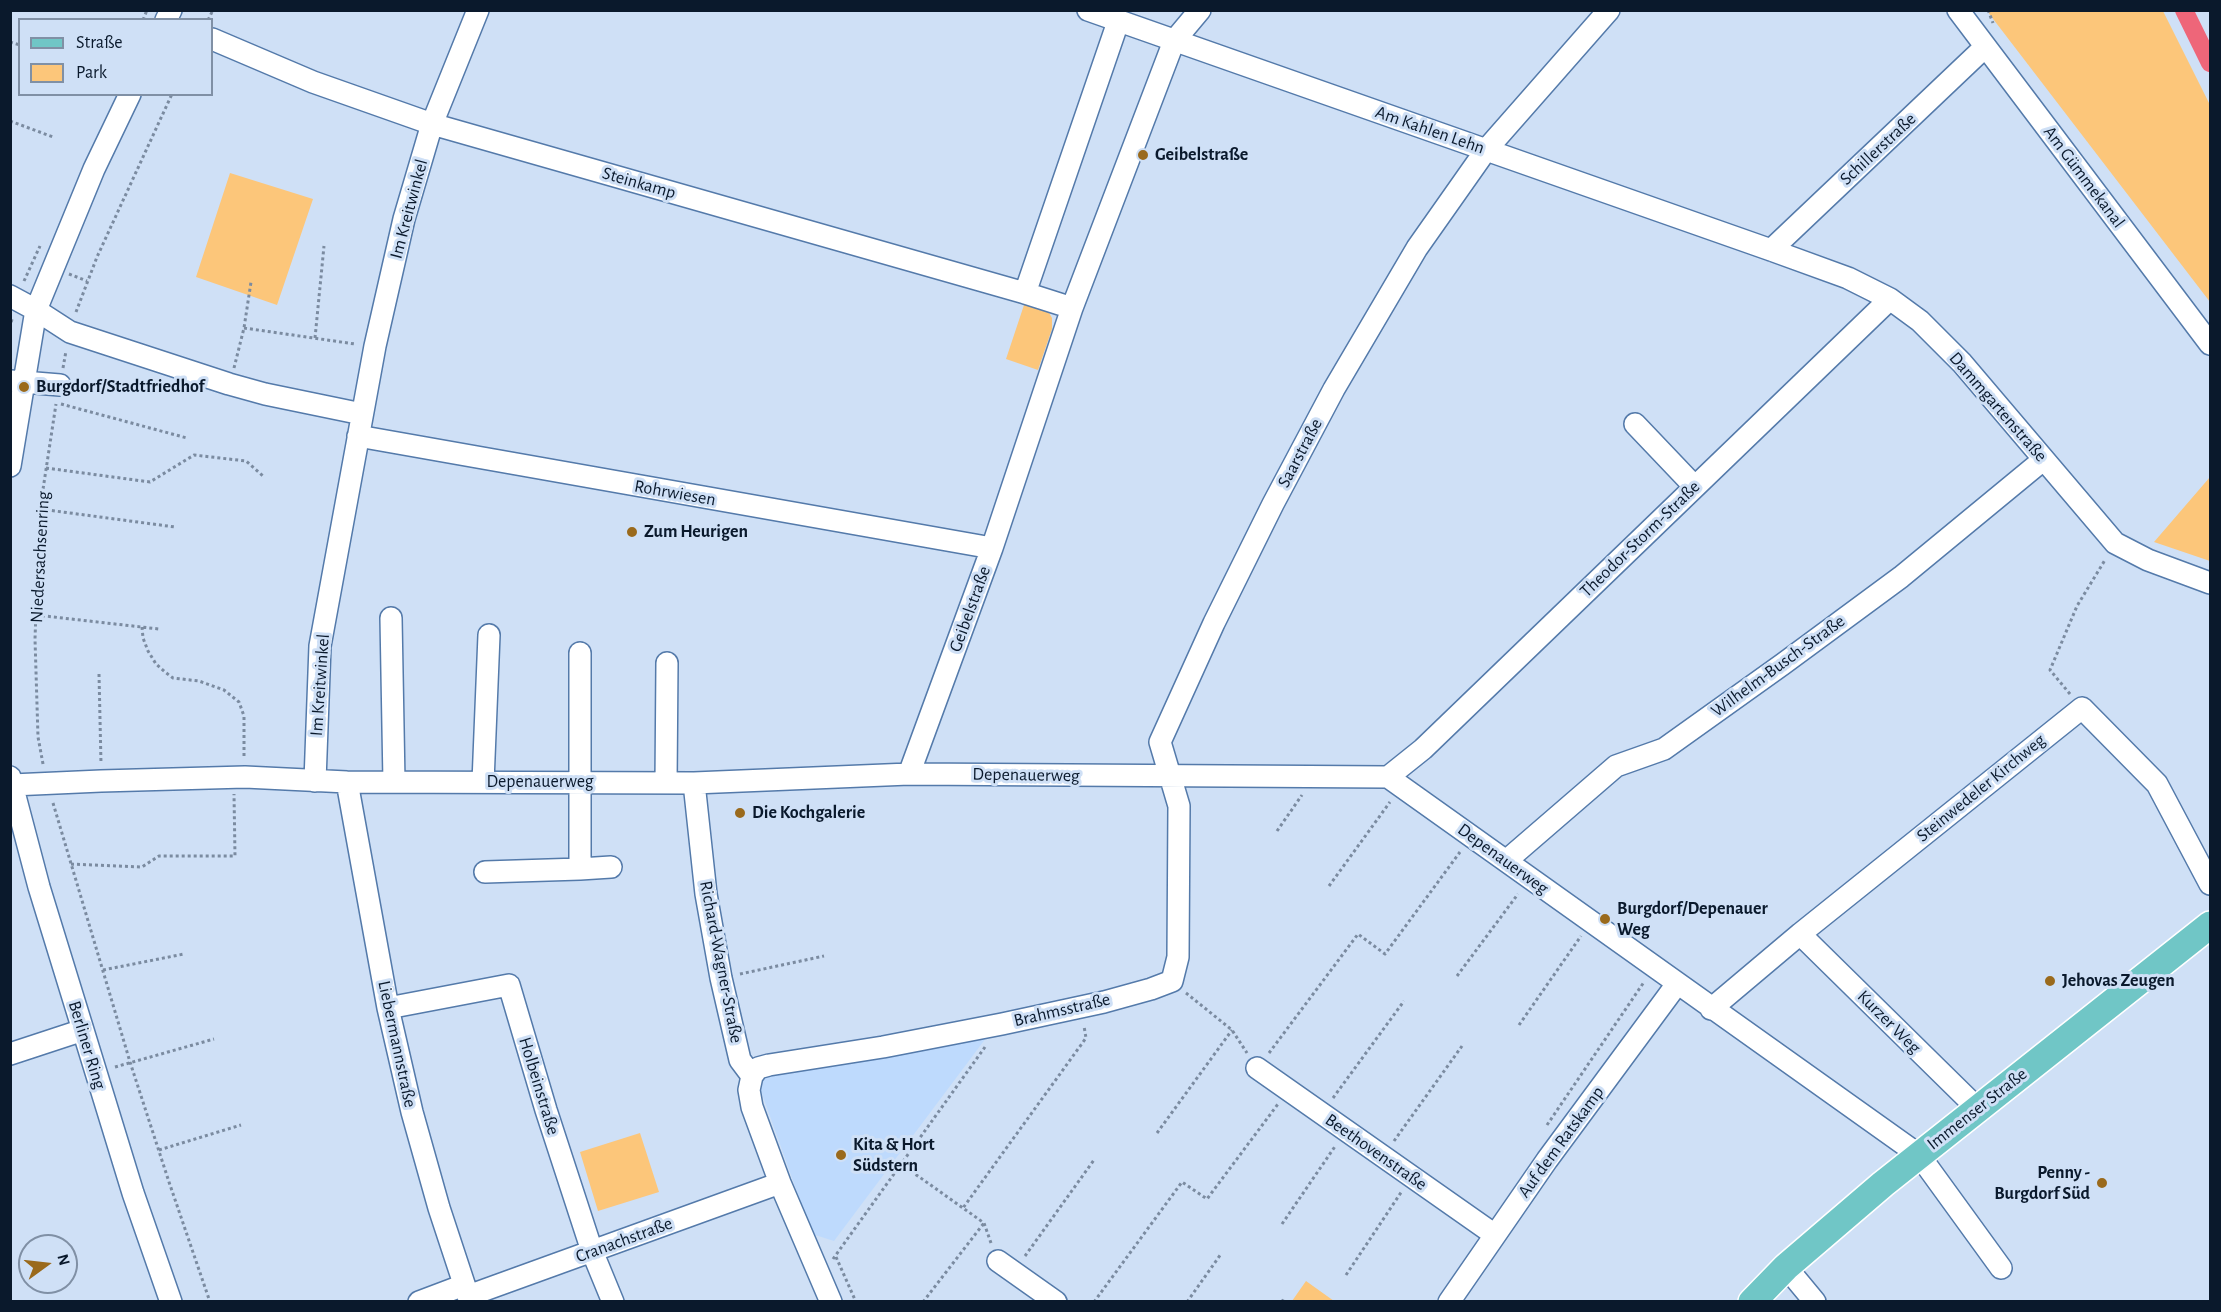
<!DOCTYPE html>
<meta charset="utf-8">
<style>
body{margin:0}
#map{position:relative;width:2221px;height:1312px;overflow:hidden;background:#cfe0f6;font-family:"Alegreya Sans",sans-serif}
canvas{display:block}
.frame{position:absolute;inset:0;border:12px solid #0a192c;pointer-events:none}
.legend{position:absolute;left:18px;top:18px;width:195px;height:78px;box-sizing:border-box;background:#cfe0f6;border:2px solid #8090a5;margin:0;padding:8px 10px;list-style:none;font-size:18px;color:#0a192c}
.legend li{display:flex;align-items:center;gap:12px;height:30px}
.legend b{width:30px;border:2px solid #8090a5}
.north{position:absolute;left:18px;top:1234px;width:60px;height:60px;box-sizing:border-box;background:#cfe0f6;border:2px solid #8090a5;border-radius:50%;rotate:75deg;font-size:16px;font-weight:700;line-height:24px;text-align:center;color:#0a192c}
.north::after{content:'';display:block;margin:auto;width:21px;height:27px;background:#9a6a1c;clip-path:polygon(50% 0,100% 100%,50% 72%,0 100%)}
</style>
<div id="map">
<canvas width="2221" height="1312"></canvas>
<div class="frame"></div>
<ul class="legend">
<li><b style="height:8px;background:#70c6c6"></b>Straße</li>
<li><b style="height:16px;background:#fcc67a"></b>Park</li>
</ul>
<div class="north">N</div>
</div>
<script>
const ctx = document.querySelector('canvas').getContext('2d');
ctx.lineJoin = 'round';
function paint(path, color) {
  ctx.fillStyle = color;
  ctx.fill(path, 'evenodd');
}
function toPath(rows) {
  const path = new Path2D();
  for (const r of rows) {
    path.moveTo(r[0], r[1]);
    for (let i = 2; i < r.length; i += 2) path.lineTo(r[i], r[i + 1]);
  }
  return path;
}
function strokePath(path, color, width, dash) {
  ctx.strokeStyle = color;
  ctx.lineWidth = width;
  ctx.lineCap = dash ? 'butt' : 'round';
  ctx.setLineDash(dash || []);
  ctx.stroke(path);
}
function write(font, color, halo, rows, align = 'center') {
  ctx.font = font + ' "Alegreya Sans",sans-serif';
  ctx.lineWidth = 6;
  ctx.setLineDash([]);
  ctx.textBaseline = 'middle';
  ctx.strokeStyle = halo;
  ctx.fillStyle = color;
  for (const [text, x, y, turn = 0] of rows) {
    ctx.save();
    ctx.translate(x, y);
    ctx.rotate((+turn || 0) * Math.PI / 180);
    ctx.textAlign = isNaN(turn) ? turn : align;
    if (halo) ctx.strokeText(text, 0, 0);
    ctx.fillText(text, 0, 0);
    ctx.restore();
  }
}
paint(toPath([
 [992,1030,834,1241,812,1234,756,1077]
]), '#bedafd');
paint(toPath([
 [1987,11,2163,11,2210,105,2210,302],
 [230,173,313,199,277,305,196,277],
 [1025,302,1047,309,1052,318,1052,329,1038,370,1006,359],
 [2210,477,2210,561,2154,542],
 [640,1133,659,1192,598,1211,580,1152],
 [1306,1281,1334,1301,1292,1301]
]), '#fcc67a');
strokePath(toPath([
 [2184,10,2210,63]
]), '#ee6679', 18);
const minor = toPath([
 [1088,10,1771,250,1848,278,1890,299,1920,321,1962,363,2115,543,2148,560,2210,583],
 [1958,10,2210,344],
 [166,20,171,10],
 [212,39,313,82,432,124,1025,293,1072,308],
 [1771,250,1985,47],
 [1025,293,1118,22],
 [10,296,36,310,70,332,229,384,265,394,362,414],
 [11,381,60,385],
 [1635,424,1695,487],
 [358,436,992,548],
 [10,466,36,310,94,169,130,94],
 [391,618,394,782],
 [580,653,580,869,611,867],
 [909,774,992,548,1072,308,1174,41,1200,10],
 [10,777,39,887,83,1030,133,1193,171,1302],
 [1388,777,1423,749,1890,299],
 [315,781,320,646,375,346,404,219,432,124,478,10],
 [347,782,388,1008,412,1112,439,1208,470,1302],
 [483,782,489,635],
 [666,783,667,663],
 [694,783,706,894,721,978,740,1060,752,1076,749,1090,752,1107,780,1183,831,1302],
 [12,785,101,781,245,777,347,782,694,783,909,774,1388,777,1919,1155,2001,1268],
 [1506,861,1616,766,1664,749,1783,664,1901,577,2043,460],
 [485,872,580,869],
 [1800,934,1978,1109],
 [388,1008,509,985,546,1110,592,1251,613,1302],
 [1711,1009,1800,934,2082,708,2157,784,2210,884],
 [10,1054,83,1030],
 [1257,1068,1495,1235],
 [752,1076,758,1068,769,1065,883,1047,1002,1024,1104,1002,1151,989,1172,981,1178,957,1179,806,1160,742,1214,623,1273,504,1334,389,1417,248,1486,150,1609,10],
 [998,1261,1056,1302],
 [1786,1267,1815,1302],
 [468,1296,780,1183],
 [419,1302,464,1285],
 [1449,1302,1547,1160,1677,984]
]);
const major = toPath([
 [1752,1302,1786,1267,1883,1184,2210,925]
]);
strokePath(minor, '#547aaa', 24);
strokePath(major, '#fff', 30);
strokePath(toPath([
 [1988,10,1993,23],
 [143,20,147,10],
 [208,20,213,10],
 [10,42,20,45],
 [10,121,53,137],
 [69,274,87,281],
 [24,281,40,246],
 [76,312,97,257,172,94],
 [10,328,12,319],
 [244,328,355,344],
 [315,338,324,246],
 [63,368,66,351],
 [234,368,244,328,251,282],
 [61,404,187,438],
 [46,468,150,482,194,455,246,461,263,476],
 [40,509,175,527],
 [36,615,159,629],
 [142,627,143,638,148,651,156,664,165,672,173,678,199,681,224,690,239,702,244,716,244,758],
 [99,674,101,764],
 [2070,694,2050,670,2077,606,2105,560],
 [43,764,38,737,35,639,37,582,40,509,56,404],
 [53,803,130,1062,169,1182,210,1302],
 [1277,831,1302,795],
 [71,864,142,867,159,856,235,856,234,794],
 [1329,886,1390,802],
 [103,970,184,954],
 [740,974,824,956],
 [1457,976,1518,894],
 [1186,993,1232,1030,1247,1053],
 [1519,1025,1581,936],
 [1269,1053,1358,934,1385,954,1460,852],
 [115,1067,214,1039],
 [1333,1098,1404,1001],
 [1547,1125,1644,982],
 [1157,1133,1232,1030],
 [1394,1141,1462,1046],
 [159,1150,241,1125],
 [901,1164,963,1208],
 [1282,1224,1336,1145],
 [991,1243,984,1223,963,1208,1086,1038,1084,1026],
 [1025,1256,1094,1160],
 [836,1257,856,1302],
 [833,1259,985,1047],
 [1346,1275,1402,1191],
 [923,1302,984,1223],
 [1094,1302,1182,1182,1207,1199,1278,1104],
 [1187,1302,1221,1254],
 [1282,1302,1284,1298]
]), '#7b8ba0', 3, [3, 3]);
strokePath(minor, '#fff', 21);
strokePath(major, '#70c6c6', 27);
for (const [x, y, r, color] of [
 [1143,155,6,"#9a6a1c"],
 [24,387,6,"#9a6a1c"],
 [632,532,6,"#9a6a1c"],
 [740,813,6,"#9a6a1c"],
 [1605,919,6,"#9a6a1c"],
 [2050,981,6,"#9a6a1c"],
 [841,1155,6,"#9a6a1c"],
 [2102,1183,6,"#9a6a1c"]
]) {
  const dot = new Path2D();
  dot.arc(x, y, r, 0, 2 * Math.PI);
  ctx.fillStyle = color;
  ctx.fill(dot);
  strokePath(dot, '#cfe0f6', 2);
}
write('18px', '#0a192c', '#cfe0f6', [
 ["Am Kahlen Lehn",1430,130,19],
 ["Schillerstraße",1878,149,-43],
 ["Am Gümmekanal",2084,177,53],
 ["Steinkamp",639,183,16],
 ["Im Kreitwinkel",409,209,-75],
 ["Dammgartenstraße",1998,407,49],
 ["Saarstraße",1300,453,-62],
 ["Rohrwiesen",675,493,10],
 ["Theodor-Storm-Straße",1640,539,-44],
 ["Niedersachsenring",40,557,-87],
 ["Geibelstraße",970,609,-70],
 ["Wilhelm-Busch-Straße",1778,666,-36],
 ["Im Kreitwinkel",320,685,-86],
 ["Depenauerweg",1026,775,1],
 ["Depenauerweg",540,782],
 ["Steinwedeler Kirchweg",1981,788,-39],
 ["Depenauerweg",1503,859,36],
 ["Richard-Wagner-Straße",721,962,79],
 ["Brahmsstraße",1062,1010,-13],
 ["Kurzer Weg",1889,1022,45],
 ["Liebermannstraße",397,1044,78],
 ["Berliner Ring",87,1045,73],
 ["Holbeinstraße",539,1086,73],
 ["Immenser Straße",1977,1109,-38],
 ["Auf dem Ratskamp",1561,1142,-54],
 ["Beethovenstraße",1376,1152,35],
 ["Cranachstraße",624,1240,-20]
]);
write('bold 18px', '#0a192c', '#cfe0f6', [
 ["Geibelstraße",1155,155],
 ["Burgdorf/Stadtfriedhof",36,387],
 ["Zum Heurigen",644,532],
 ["Die Kochgalerie",752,813],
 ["Burgdorf/Depenauer",1617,909],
 ["Weg",1617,930],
 ["Jehovas Zeugen",2062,981],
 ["Kita & Hort",853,1145],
 ["Südstern",853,1166],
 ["Penny -",2090,1173,"right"],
 ["Burgdorf Süd",2090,1194,"right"]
], 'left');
</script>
